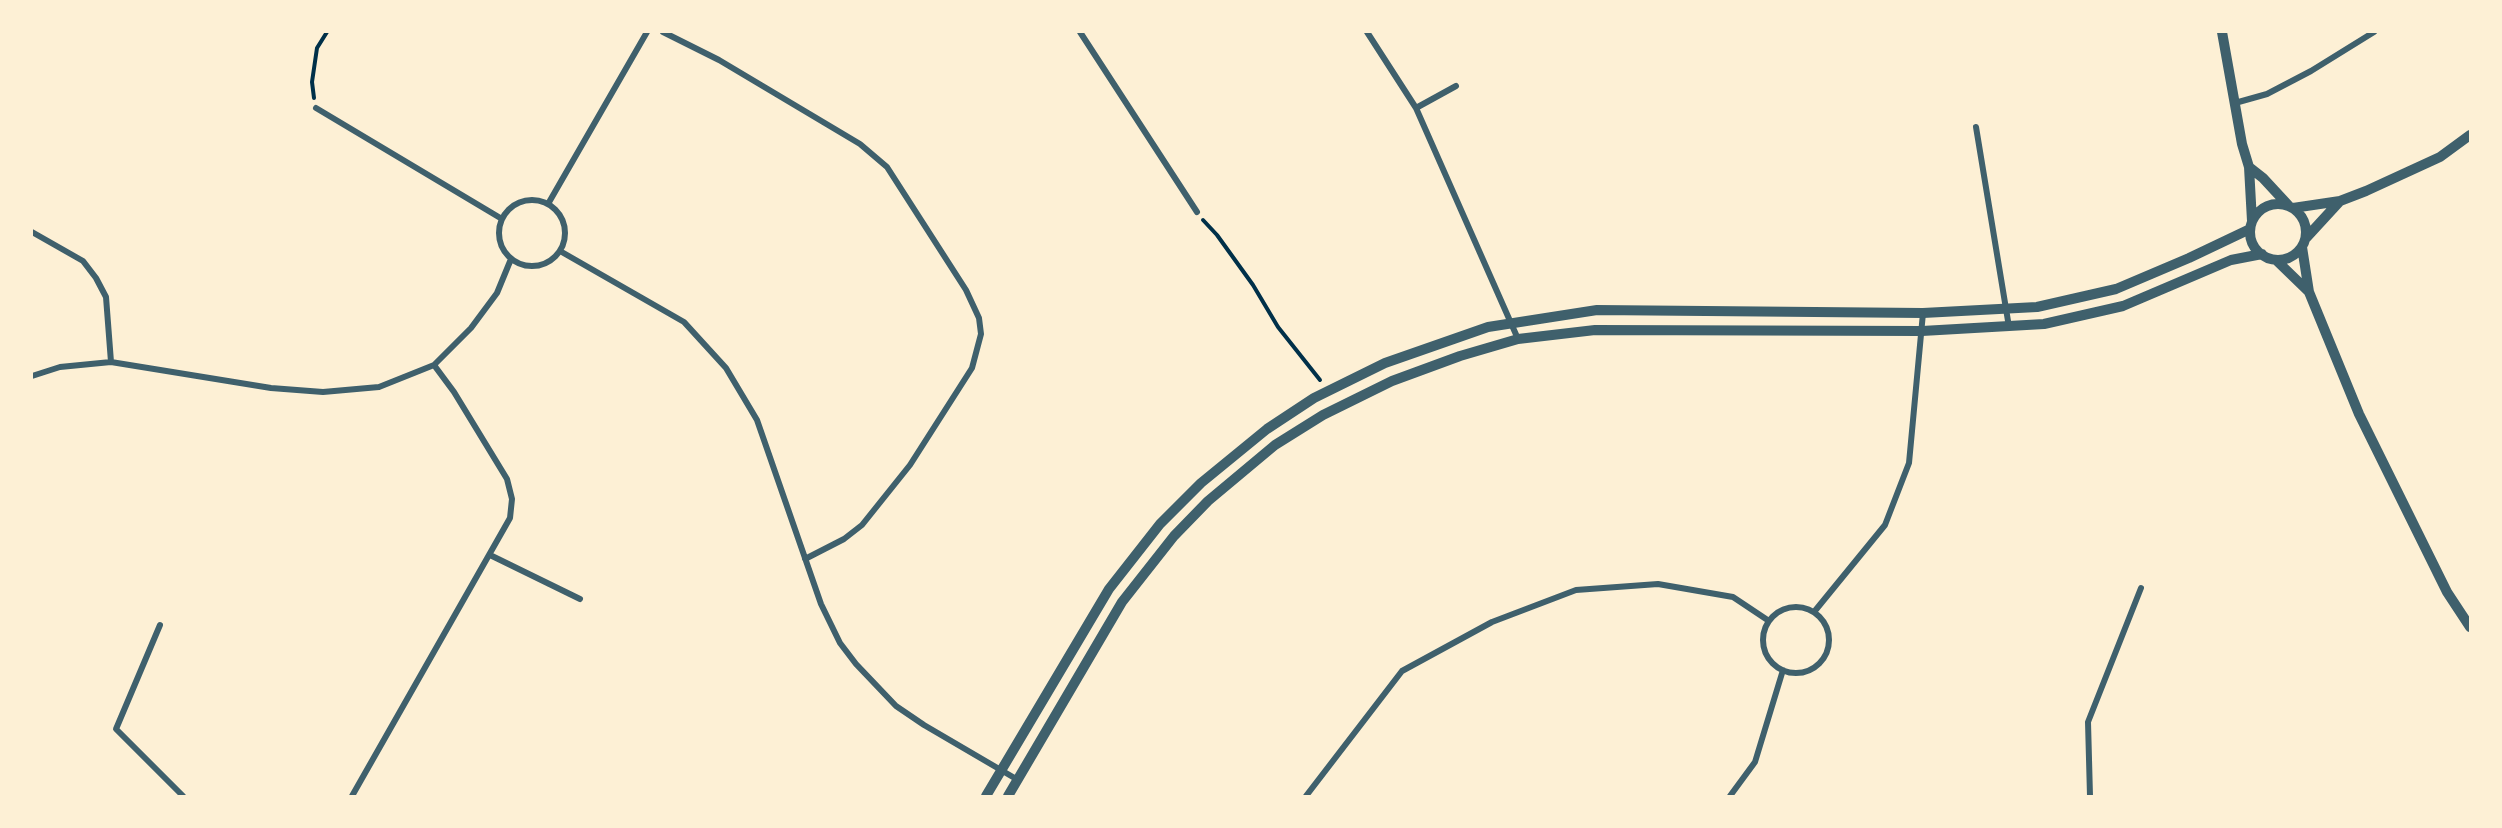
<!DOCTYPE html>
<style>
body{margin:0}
#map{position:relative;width:2502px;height:828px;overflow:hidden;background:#fdf0d5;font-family:"Asap Condensed",sans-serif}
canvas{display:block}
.frame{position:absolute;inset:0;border:33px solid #fdf0d5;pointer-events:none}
</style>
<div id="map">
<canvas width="2502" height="828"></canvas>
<div class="frame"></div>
</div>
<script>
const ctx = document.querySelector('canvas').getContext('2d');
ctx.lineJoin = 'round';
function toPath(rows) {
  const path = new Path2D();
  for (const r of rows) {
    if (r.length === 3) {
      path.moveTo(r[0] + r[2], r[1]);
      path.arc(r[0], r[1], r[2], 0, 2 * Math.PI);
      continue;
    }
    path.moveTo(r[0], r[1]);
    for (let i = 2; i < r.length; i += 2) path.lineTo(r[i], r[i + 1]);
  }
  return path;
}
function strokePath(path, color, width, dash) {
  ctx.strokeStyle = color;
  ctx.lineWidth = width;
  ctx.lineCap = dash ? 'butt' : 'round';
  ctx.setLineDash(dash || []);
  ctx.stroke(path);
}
strokePath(toPath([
 [314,98,312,82,317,48,327,32],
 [1203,220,1217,235,1253,285,1278,327,1320,380]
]), '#003049', 4);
strokePath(toPath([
 [663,32,719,60,860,144,887,167,966,290,979,318,981,334,972,368,910,465,862,525,844,539,805,559],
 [1080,32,1197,212],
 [1367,32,1416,108,1518,339],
 [2235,103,2267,94,2311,71,2374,32],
 [316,108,502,219],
 [1416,108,1456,86],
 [1976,127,2009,327],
 [532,233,33],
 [548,204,647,32],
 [32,232,83,261,96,278,106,297,111,362],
 [560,251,684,322,726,368,757,420,821,604,840,643,856,664,896,706,924,725,1018,780],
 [32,376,60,367,111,362,271,388,323,392,379,387,434,365,471,328,497,293,511,259],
 [490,555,580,599],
 [1796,640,33],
 [1814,612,1885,525,1909,463,1923,313],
 [160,625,116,729,183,796],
 [352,796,510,518,512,499,507,479,454,392,434,365],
 [1306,796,1402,671,1492,622,1576,590,1658,584,1733,597,1769,621],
 [1730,796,1755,762,1783,670],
 [2090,796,2088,722,2141,588]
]), '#3f606c', 6);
strokePath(toPath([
 [2222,32,2242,144,2249,167,2252,221],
 [2249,167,2263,178,2288,205],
 [2278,232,28],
 [2293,208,2340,201,2366,191,2440,157,2470,135],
 [2306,238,2340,201],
 [2302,247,2309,292,2359,414,2447,592,2470,627],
 [2276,260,2309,292],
 [986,796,1109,589,1160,524,1201,483,1267,429,1314,398,1385,363,1488,327,1597,310,1923,313,2037,307,2116,289,2189,258,2250,229],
 [1008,796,1122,602,1174,536,1208,501,1275,445,1323,415,1392,381,1460,356,1518,339,1595,330,1922,331,2044,324,2123,306,2231,260,2262,254]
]), '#3f606c', 10);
</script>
